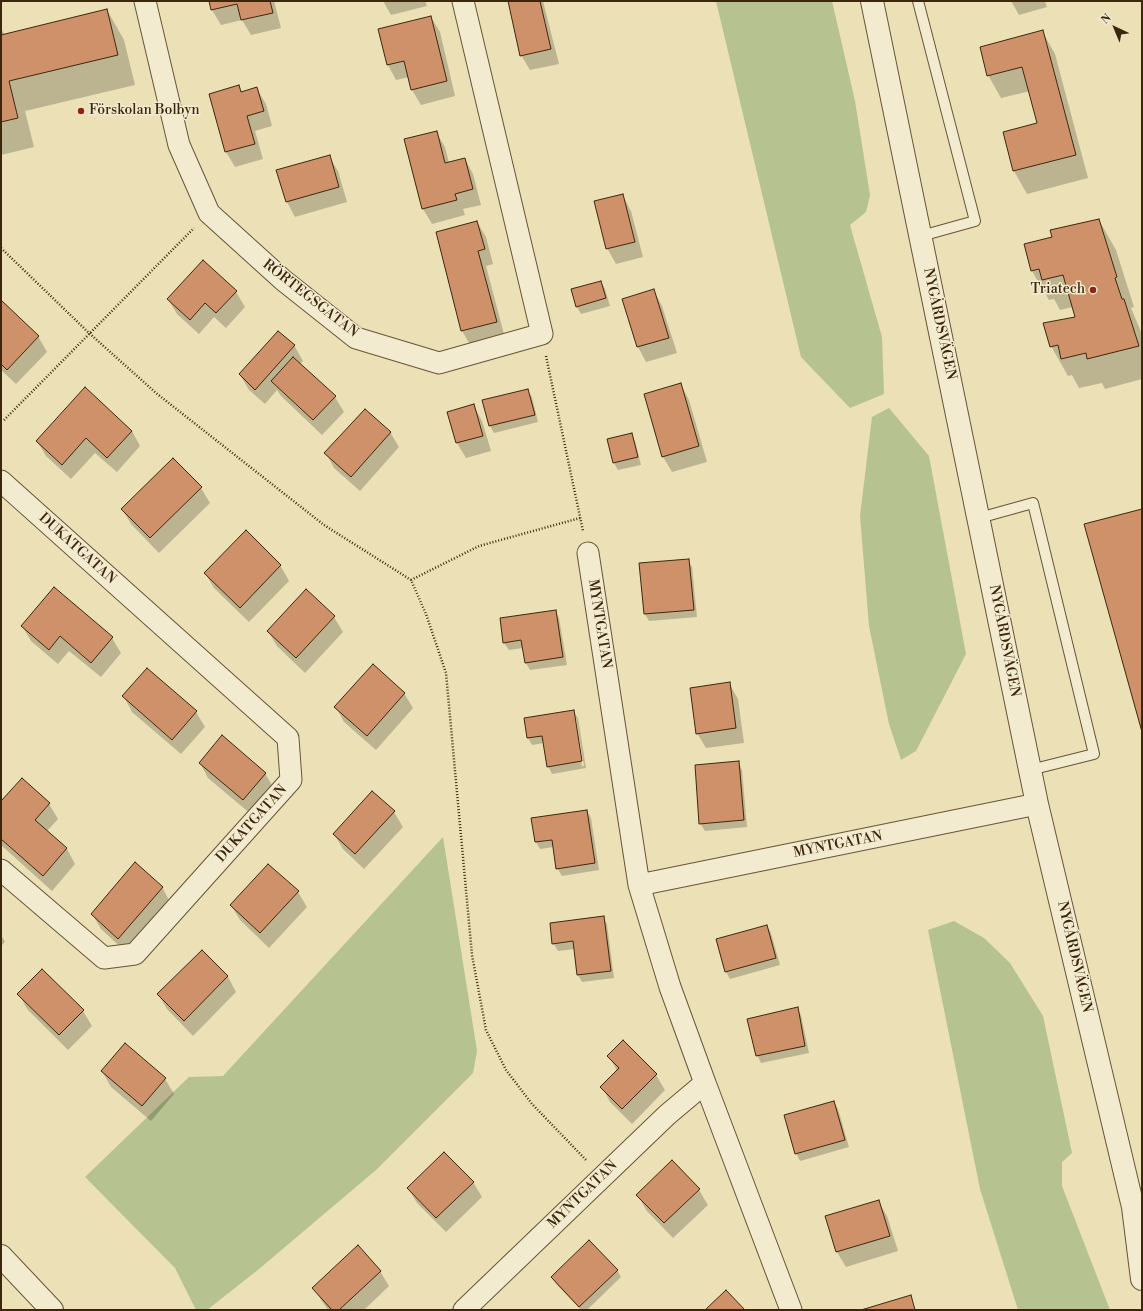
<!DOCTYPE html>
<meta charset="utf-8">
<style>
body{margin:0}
#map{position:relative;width:1143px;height:1311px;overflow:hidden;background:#ebe0b6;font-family:"Libre Bodoni",serif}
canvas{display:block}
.frame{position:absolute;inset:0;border:2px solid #3d270c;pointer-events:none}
.north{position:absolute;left:1095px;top:8px;width:40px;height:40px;-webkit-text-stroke:3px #f2ebd0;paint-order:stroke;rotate:316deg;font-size:11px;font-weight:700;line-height:16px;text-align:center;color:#3d270c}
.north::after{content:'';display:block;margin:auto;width:14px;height:18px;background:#3d270c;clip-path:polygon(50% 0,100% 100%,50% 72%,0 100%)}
</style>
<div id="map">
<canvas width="1143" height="1311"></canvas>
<div class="frame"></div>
<div class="north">N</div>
</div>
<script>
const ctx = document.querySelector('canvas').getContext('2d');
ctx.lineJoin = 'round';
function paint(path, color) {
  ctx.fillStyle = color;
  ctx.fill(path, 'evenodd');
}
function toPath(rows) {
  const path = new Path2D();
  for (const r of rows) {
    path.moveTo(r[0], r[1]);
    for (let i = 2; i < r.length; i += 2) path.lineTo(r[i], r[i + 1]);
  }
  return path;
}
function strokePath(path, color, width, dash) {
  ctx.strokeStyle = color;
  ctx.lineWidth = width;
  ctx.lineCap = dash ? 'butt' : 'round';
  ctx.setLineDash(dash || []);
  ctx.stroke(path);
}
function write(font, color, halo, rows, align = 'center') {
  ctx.font = font + ' "Libre Bodoni",serif';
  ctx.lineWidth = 3;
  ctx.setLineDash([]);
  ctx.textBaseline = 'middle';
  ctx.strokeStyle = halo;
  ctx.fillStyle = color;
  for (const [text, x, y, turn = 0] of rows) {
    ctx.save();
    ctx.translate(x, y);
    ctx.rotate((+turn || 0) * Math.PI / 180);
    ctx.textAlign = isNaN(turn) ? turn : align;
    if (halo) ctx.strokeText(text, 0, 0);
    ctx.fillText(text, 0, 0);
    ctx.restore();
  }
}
paint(toPath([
 [716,1,832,1,855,101,870,195,866,212,850,225,882,337,884,394,850,408,801,357],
 [889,408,929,456,966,654,916,751,901,760,889,724,869,626,860,516,872,417],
 [443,837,477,1051,473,1073,376,1170,259,1269,207,1310,196,1310,175,1268,85,1177,189,1077,223,1076],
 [954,921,984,938,1010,963,1043,1016,1072,1153,1062,1162,1062,1186,1110,1310,1018,1310,980,1189,928,930]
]), '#b6c28f');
paint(toPath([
 [210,1,274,1,281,28,251,35,242,20,221,25,212,10],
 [383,1,425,1,427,6,391,15],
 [509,1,543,1,559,64,530,70,521,55],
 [1011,1,1045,1,1047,7,1019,15],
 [107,10,124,40,135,85,25,111,34,147,1,155,1,29,5,35],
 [431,17,440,32,455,96,421,105,412,90,409,77,396,80,388,65],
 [1042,31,1055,54,1088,178,1027,194,1014,171,1004,132,1038,123,1030,91,1001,98,988,75],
 [239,87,242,92,257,89,266,104,272,126,255,131,263,159,235,167,226,152,210,95],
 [436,132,445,147,449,163,465,159,473,174,481,205,463,209,465,215,432,224,423,209],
 [329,156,338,171,347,202,295,217,287,202],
 [623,196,631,211,643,257,616,264,607,248],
 [1099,220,1116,250,1134,307,1131,308,1142,334,1142,379,1105,389,1102,383,1079,388,1072,375,1068,376,1051,346,1076,317,1073,307,1060,310,1054,299,1049,300,1032,271,1053,238],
 [477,222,486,237,493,264,486,266,505,338,471,346,462,331,437,233],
 [203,261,236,292,245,307,226,328,214,317,199,334,177,314,168,299],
 [601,282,605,289,610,306,581,314,577,307],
 [654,291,662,306,677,353,646,362,638,347,623,300],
 [1,302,38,336,47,352,16,384,1,370],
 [294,345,303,361,300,364,335,397,344,412,322,435,281,396,277,390,265,404,249,390,240,375],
 [681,385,689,400,707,462,672,472,663,457],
 [527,390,532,397,538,422,494,433,490,426,484,401],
 [474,406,482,421,491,451,466,458,457,443],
 [132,431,140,446,117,472,95,453,71,479,46,456,37,441],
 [390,432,399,447,360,491,334,468,326,453],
 [631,434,635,441,641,465,618,470,614,463,608,440],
 [173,459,201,488,210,503,159,553,131,524,122,509],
 [688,560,692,567,697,617,649,621,645,614,640,564],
 [280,565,289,581,249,622,214,588,205,573],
 [54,588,112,638,121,653,101,677,69,651,58,664,31,641,22,626],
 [306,590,334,617,343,632,305,673,277,646,268,631],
 [555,611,559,618,567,665,530,670,526,663,523,648,509,650,504,643],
 [729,683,738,699,744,743,706,748,697,733],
 [404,693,413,708,376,750,344,722,336,707],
 [124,697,196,712,205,727,181,754,132,712],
 [573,711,578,718,586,768,552,774,548,766,544,743,532,745,528,738,525,718],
 [574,717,576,717,584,766,582,766],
 [738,762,742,770,747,827,705,831,700,823],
 [200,763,265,773,274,789,252,815,208,778],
 [1,803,49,804,58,819,47,831,67,849,75,864,52,891,1,845],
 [587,811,591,818,599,870,562,876,557,868,554,847,540,849,536,842,532,819],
 [394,812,403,827,364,869,343,849,334,834],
 [162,887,170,902,127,953,101,929,92,914],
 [298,892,307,907,269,948,240,920,231,905],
 [603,917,607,924,614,978,582,982,578,975,575,949,558,951,553,943],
 [767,926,771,933,780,965,730,979,726,972,717,940],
 [1,935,5,942,1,946],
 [202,951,228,977,236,992,193,1036,167,1009,158,994],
 [19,994,83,1011,92,1026,68,1050,27,1009],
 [797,1008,801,1015,809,1053,761,1063,757,1055],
 [623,1041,656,1075,665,1090,632,1124,610,1102,602,1087,617,1071,609,1056],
 [102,1071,165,1079,174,1094,151,1121,111,1087],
 [834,1102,838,1109,849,1147,800,1161,796,1153],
 [473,1182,482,1197,446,1232,417,1203,408,1188],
 [699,1190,708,1205,673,1238,646,1210,638,1195],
 [878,1201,887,1216,898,1251,846,1267,837,1252,826,1217],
 [617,1270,621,1277,587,1310,581,1310,557,1285,552,1278],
 [380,1271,389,1286,364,1310,328,1310,313,1288],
 [910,1296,916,1310,864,1310]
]), '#0003');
const building = toPath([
 [209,1,270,1,273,13,241,20,237,4,211,10,209,1],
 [508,1,540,1,551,49,520,56,508,1],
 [107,9,118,55,9,81,18,118,1,122,1,35,107,9],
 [431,16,447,81,411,90,404,61,387,65,378,29,431,16],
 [1043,30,1076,155,1013,171,1003,132,1037,123,1022,67,987,76,980,47,1043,30],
 [239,85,241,92,257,87,264,111,247,116,255,144,225,152,209,94,239,85],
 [437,131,445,163,465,158,473,189,455,194,457,200,422,209,404,139,437,131],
 [330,155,339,187,286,202,276,170,330,155],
 [623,194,635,242,606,249,594,201,623,194],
 [1099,219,1117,277,1115,278,1122,299,1124,299,1139,346,1087,359,1086,353,1061,359,1058,345,1050,347,1043,323,1075,317,1063,275,1042,280,1039,269,1031,271,1024,244,1052,237,1050,230,1099,219],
 [477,221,485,249,478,251,497,322,461,331,436,232,477,221],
 [203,260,237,291,216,313,205,303,190,320,167,299,203,260],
 [601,281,606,298,576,307,571,289,601,281],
 [654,289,669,338,637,347,622,299,654,289],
 [1,300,39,336,7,370,1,364,1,300],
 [278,331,295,345,255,390,239,374,278,331],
 [293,357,336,396,313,420,271,381,293,357],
 [681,383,699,446,662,457,644,394,681,383],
 [85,387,132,431,107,458,86,438,62,465,36,441,85,387],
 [528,389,535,415,489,426,482,400,528,389],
 [474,404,483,436,456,443,447,412,474,404],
 [365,409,391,432,351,477,324,453,365,409],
 [632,433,638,457,613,463,607,439,632,433],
 [173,458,202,487,150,538,121,509,173,458],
 [1142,509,1142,732,1084,524,1142,509],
 [246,530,281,565,240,608,204,573,246,530],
 [689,559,694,610,644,614,639,563,689,559],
 [54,587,113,637,91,663,60,636,49,650,21,626,54,587],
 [306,589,335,616,296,658,267,631,306,589],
 [556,610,563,657,525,663,521,640,503,643,500,618,556,610],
 [373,664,405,693,367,736,334,707,373,664],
 [147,668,197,711,172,740,122,696,147,668],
 [730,682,736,728,696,734,690,688,730,682],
 [574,710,582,761,547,767,542,736,527,738,524,718,574,710],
 [222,735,266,773,243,800,199,763,222,735],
 [739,761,744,820,699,824,695,765,739,761],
 [22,778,50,803,35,820,67,848,43,876,1,839,1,801,22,778],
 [372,791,395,811,355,854,333,834,372,791],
 [587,810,595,863,556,869,552,840,535,842,531,818,587,810],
 [135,862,163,887,118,939,91,914,135,862],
 [268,864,299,891,260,933,230,905,268,864],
 [604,916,611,971,577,975,573,941,552,944,550,923,604,916],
 [767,925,776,958,725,972,716,939,767,925],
 [202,950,228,976,184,1021,157,994,202,950],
 [42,969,84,1010,59,1035,17,994,42,969],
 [798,1007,805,1046,756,1056,747,1019,798,1007],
 [623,1040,657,1074,622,1109,600,1087,619,1068,607,1056,623,1040],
 [125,1043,166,1078,142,1106,101,1071,125,1043],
 [834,1101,845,1140,795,1154,784,1115,834,1101],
 [444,1152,474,1182,436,1218,407,1188,444,1152],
 [672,1160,700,1189,664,1223,636,1195,672,1160],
 [879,1200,890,1236,836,1252,825,1216,879,1200],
 [589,1240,618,1270,579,1307,551,1277,589,1240],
 [358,1245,381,1271,339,1310,332,1310,312,1288,358,1245],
 [726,1290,745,1310,705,1310,726,1290],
 [911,1295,915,1310,861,1310,911,1295]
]);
paint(building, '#ce9169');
strokePath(building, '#3d270c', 1);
const service = toPath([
 [918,1,975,221,921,236],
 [979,518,1033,503,1094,754,1030,770]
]);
const minor = toPath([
 [145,1,179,145,209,213,283,280,356,338,439,363,542,334,463,1],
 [1,481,288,738,291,780,135,954,104,958,1,870],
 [639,885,1037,804],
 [705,1083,791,1310],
 [464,1310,667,1115,705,1083,670,987,639,885,588,553]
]);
const tertiary = toPath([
 [872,1,1037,804,1133,1207,1142,1279],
 [1,1256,52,1310]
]);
strokePath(service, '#685536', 12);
strokePath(minor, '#685536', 23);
strokePath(tertiary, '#685536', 24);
strokePath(toPath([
 [1,248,89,333,156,393,324,525,411,580,426,614,446,673,472,955,486,1030,506,1070,532,1104,587,1161],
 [546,356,583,531],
 [4,420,194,228],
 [411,580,479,546,580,518]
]), '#3d270c', 2.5, [1, 2]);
strokePath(service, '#f2ebd0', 10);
strokePath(minor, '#f2ebd0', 21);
strokePath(tertiary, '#f2ebd0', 22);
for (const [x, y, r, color] of [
 [81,111,4,"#8f2418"],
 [1093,290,4,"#8f2418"]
]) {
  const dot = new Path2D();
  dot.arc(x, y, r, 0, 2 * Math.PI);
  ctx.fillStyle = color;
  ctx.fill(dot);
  strokePath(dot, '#f2ebd0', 1.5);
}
write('14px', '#3d270c', '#f2ebd0', [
 ["Förskolan Bolbyn",89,111],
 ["Triatech",1085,290,"right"]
], 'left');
write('14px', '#3d270c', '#f2ebd0', [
 ["RÖRTEGSGATAN",310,299,38],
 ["NYGÅRDSVÄGEN",939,324,78],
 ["DUKATGATAN",77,549,42],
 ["MYNTGATAN",599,624,81],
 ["NYGÅRDSVÄGEN",1004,641,79],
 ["DUKATGATAN",252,824,-48],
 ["MYNTGATAN",838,845,-11],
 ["NYGÅRDSVÄGEN",1074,957,77],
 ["MYNTGATAN",583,1195,-44]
]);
</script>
